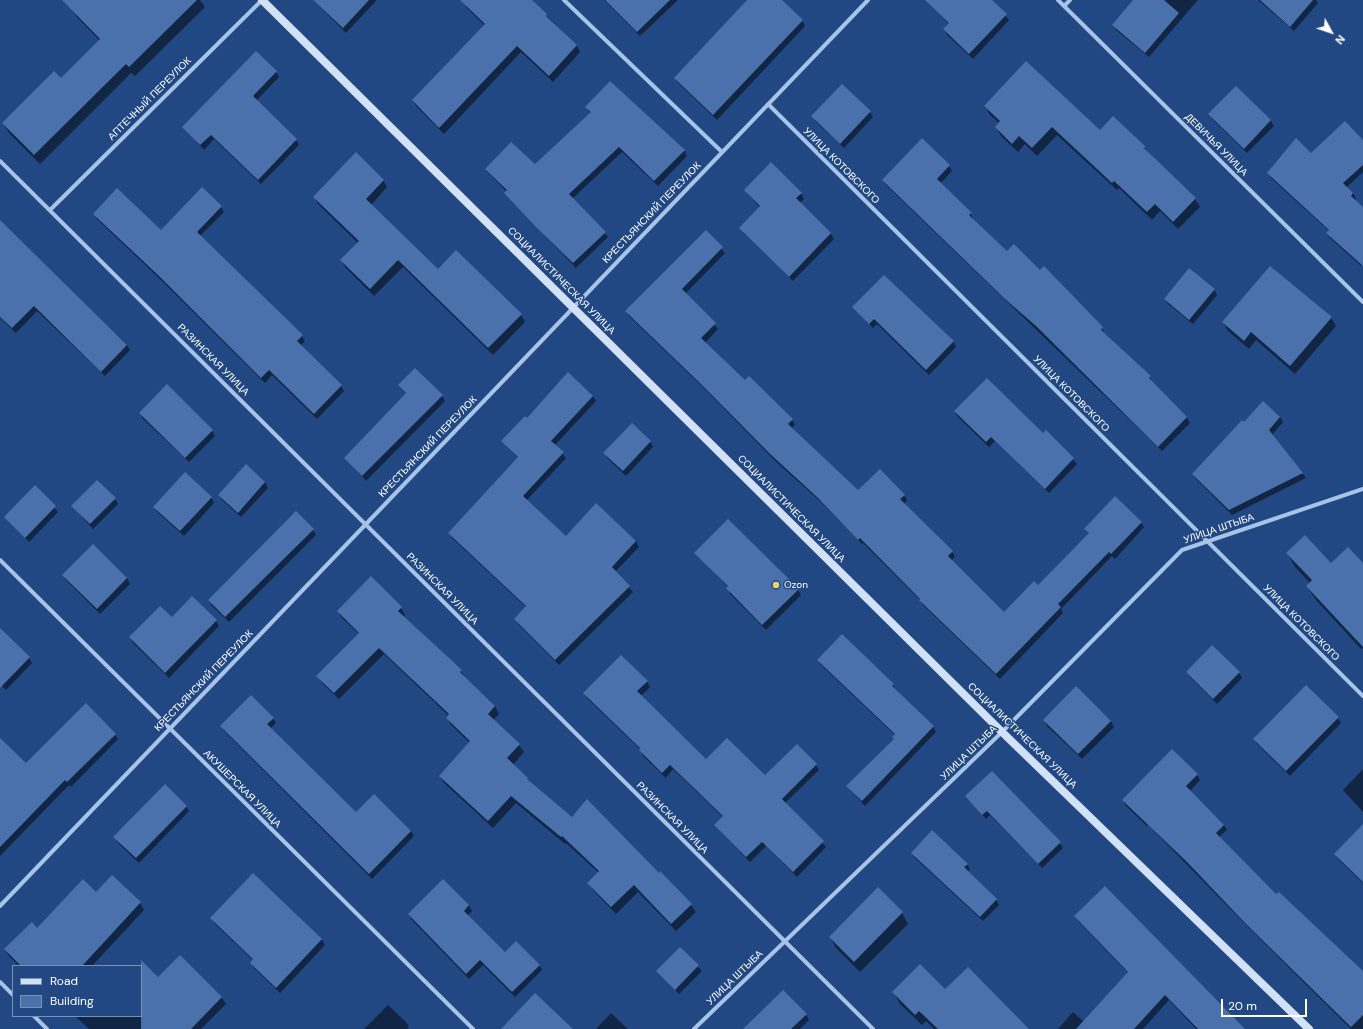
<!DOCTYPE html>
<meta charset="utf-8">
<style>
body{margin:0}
#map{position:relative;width:1363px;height:1029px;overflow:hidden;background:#214882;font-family:"DM Sans",sans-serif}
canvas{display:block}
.legend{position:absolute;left:12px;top:965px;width:130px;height:52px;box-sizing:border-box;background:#214882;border:1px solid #7a91b4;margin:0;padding:5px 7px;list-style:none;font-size:12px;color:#fff}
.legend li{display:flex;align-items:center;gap:8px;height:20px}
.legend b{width:20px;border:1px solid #7a91b4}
.north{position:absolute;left:1311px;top:12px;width:40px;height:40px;-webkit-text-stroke:3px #214882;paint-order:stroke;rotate:130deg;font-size:11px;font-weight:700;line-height:16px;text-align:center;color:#fff}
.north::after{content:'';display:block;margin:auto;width:14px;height:18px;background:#fff;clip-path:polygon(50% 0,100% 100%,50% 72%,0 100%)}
.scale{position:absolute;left:1221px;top:999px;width:86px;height:18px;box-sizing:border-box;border:2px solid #fff;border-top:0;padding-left:5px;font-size:12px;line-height:14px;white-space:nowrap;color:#fff;-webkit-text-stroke:3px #214882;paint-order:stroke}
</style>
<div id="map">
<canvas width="1363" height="1029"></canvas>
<ul class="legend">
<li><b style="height:5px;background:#d3e1f7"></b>Road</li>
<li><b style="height:11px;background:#4a71ab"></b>Building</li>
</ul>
<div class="north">N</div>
<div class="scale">20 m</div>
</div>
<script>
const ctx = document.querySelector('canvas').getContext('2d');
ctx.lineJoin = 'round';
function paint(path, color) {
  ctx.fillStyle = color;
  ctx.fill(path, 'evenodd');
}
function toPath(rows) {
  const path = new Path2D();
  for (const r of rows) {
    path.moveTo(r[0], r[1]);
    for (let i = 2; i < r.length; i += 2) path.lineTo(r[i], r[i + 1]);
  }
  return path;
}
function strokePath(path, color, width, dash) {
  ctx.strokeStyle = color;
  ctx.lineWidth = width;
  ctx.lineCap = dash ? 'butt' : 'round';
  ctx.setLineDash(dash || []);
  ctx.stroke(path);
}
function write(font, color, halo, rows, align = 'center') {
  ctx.font = font + ' "DM Sans",sans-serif';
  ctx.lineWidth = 3;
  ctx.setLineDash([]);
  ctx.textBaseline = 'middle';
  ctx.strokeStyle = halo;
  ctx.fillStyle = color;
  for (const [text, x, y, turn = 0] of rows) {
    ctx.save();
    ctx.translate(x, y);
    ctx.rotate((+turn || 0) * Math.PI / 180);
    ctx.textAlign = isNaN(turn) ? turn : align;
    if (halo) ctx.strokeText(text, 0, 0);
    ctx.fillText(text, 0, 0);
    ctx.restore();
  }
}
paint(toPath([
 [79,0,200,0,205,7,135,76,131,73,40,164,9,133,3,123,61,80,100,41,77,17,71,8],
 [313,0,376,0,376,1,346,33],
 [464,0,531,0,577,46,580,52,553,82,521,52,444,134,417,107,413,101,485,26,467,8,463,1],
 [604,0,678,0,640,36],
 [748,0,780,0,802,20,805,26,717,120,678,83,675,78],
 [926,0,991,0,1009,20,973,59,947,35,944,29,949,24],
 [1134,0,1198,0,1149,57,1116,30,1113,25],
 [1258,0,1316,0,1318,3,1294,31],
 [276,72,279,77,256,101,296,140,299,145,261,184,214,139,204,150,183,127],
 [842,85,870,112,873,117,844,148,816,122,813,116],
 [1236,88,1271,121,1274,126,1247,153,1213,120,1210,115],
 [985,106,1100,131,1145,147,1149,154,1195,199,1200,207,1178,229,1160,211,1152,220,1119,188,1117,190,1057,135,1037,156,1025,144,1018,152,1001,136,996,127,999,123,990,115],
 [586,107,684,150,687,156,658,186,622,152,572,199,608,237,576,268,509,198,506,193,507,192,486,170,535,165,591,113],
 [922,140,949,166,952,171,940,184,971,213,973,220,1007,253,1102,328,1104,334,1150,377,1152,383,1187,418,1190,423,1162,451,886,185,883,180],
 [1363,142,1363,172,1346,188,1353,193,1356,199,1354,200,1363,208,1363,264,1361,266,1330,238,1327,233,1329,231,1271,178,1268,173,1311,154],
 [383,180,387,187,371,205,438,270,521,315,525,322,493,355,403,267,374,296,345,267,341,260,358,243,318,204,314,197],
 [745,190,801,193,804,199,800,203,831,234,834,239,793,281,744,233,741,228,760,208],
 [221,207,224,212,200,236,302,336,305,341,300,346,341,386,344,391,317,419,272,375,265,383,163,282,97,219,94,214,161,231],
 [0,221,127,345,130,350,105,376,37,311,16,333,0,318],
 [706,232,725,253,685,294,718,329,705,343,745,382,792,420,795,425,792,428,858,492,904,495,907,500,904,504,952,551,955,557,951,561,1004,613,1038,587,1089,534,1085,529,1141,522,1144,527,1115,559,1112,556,1061,609,1063,613,1000,679,923,605,920,600,863,543,862,544,822,503,773,459,708,392,629,316,626,311],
 [1214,289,1217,295,1193,324,1168,304,1165,299],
 [854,307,953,341,956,347,929,375,877,324,873,328],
 [1331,317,1336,326,1295,374,1256,340,1249,349,1228,331,1223,322],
 [399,386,442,396,445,401,366,481,345,458,406,394],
 [593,396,596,401,555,445,566,458,526,501,566,538,636,541,639,547,615,572,633,592,559,665,518,624,515,619,526,607,452,538,449,533,518,458,502,441,527,419],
 [955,412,1043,434,1046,431,1077,464,1049,493,995,441,989,447,958,417],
 [140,413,212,430,215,436,189,462,143,419],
 [1280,417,1283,422,1272,435,1306,478,1232,515,1196,479,1193,474,1244,424],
 [650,441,653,447,626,476,608,459,605,454],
 [265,482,268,488,241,517,222,500,219,495],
 [35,487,58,512,29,542,5,517],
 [211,497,214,503,184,536,157,512,154,507],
 [115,499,118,504,93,529,72,506],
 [313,530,316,535,229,622,212,606,209,600],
 [696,553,798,590,801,595,766,630,730,594,728,587],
 [1287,553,1331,564,1363,564,1363,648,1361,649,1316,600,1307,586,1310,583,1295,567],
 [63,575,127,578,130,584,100,614,66,580],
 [192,598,216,621,219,626,169,678,133,643,130,637,172,618],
 [401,608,405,615,404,617,461,671,465,677,495,706,499,714,493,720,519,745,524,752,513,765,530,783,572,818,659,874,691,905,696,912,676,931,638,892,616,914,593,890,589,883,599,873,566,843,565,844,516,803,493,828,444,783,440,776,470,743,451,725,447,718,449,716,384,654,339,699,322,683,318,676,359,634,342,618,338,611],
 [0,630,29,658,32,663,6,690,0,684],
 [818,660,893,684,895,690,933,726,936,732,865,806,847,786,895,740,895,735,821,665],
 [1187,672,1239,672,1242,678,1217,704,1190,677],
 [647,681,650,687,641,696,706,760,765,776,816,765,819,770,785,803,826,847,797,877,766,846,750,862,719,830,716,825,723,817,673,769,666,778,643,756,641,750,588,699,585,693],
 [1306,686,1338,718,1341,723,1290,776,1257,744,1254,739],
 [1076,688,1111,721,1114,727,1082,759,1047,726,1044,720],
 [273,718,276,723,270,729,356,814,411,831,414,836,372,879,224,731,221,726],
 [115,734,118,739,71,787,69,785,0,856,0,758,26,765],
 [1363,769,1363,812,1343,790],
 [1197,775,1200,780,1190,791,1224,825,1227,830,1219,837,1276,896,1363,973,1363,1029,1351,1029,1251,930,1148,825,1147,826,1126,806,1123,801],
 [966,796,1060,843,1063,848,1042,868,990,815,986,819],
 [186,806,189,811,139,863,118,843,115,837],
 [1363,838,1363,883,1338,859,1335,854],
 [912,853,967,864,970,869,968,872,996,899,999,905,983,921,915,858],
 [253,875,322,940,325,945,280,993,254,968,251,963,253,960,215,924,212,918],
 [112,876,140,903,144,910,92,966,19,966,9,956,5,950,97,893],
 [443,880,469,906,472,911,467,916,505,953,539,965,542,970,515,997,483,965,469,979,412,920,409,914],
 [902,913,908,924,860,972,836,948,830,937],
 [1075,916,1237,1029,1196,1029,1169,1000,1143,1029,1058,1029,1073,1012,1084,1022,1128,973,1079,922],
 [680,948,702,971,679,994,658,971],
 [180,956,222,998,226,1004,201,1029,89,1029,75,1016,141,1016,141,978,158,978],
 [945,991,1028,1029,934,1029,926,1021,922,1025,900,1004,894,993],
 [388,1005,406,1022,409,1027,407,1029,364,1029],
 [611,1013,628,1029,596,1029],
 [806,1014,809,1020,800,1029,744,1029]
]), '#0007');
paint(toPath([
 [62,0,197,0,129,67,126,64,34,155,2,123,54,71,61,78,100,39],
 [313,0,369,0,343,28],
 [460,0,532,0,547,14,546,16,577,45,549,76,517,46,439,128,412,100,485,24],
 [605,0,670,0,637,32],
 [747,0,782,0,803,20,713,115,674,78],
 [925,0,992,0,1007,14,969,54,943,29,949,23],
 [1133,0,1164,0,1179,13,1145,53,1112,25],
 [1260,0,1313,0,1290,27],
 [256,51,277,71,253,96,297,139,258,180,211,135,200,145,182,127],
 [1026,61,1100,130,1113,116,1146,147,1144,148,1196,198,1173,222,1155,204,1147,212,1114,181,1112,183,1052,127,1032,148,1019,136,1012,144,995,127,1000,121,984,106],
 [610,81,685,150,654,181,619,147,569,194,606,232,573,263,535,226,504,193,507,190,485,169,511,142,535,164,591,112,585,107],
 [842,84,871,111,840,144,811,116],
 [1236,86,1271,120,1244,149,1208,114],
 [1345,121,1363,140,1363,165,1343,183,1353,193,1351,196,1363,207,1363,266,1326,233,1329,230,1267,173,1296,138,1311,153],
 [922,138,950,165,937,179,972,213,969,215,1007,251,1014,244,1040,270,1044,266,1103,327,1101,330,1151,376,1149,378,1187,417,1158,447,1036,326,1005,299,882,180],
 [356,152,384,180,366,199,438,269,456,250,522,314,488,348,398,260,370,289,340,260,359,241,313,197],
 [771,162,802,193,796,198,831,233,789,277,739,228,760,206,744,190],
 [202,187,222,206,197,232,303,335,297,341,342,385,314,414,269,370,261,378,159,276,93,214,117,188,161,230],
 [0,220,127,345,101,372,34,306,12,328,0,317],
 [706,230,723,247,682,289,716,323,701,338,745,380,749,376,793,419,788,424,858,490,880,469,905,495,900,499,953,551,948,556,1004,612,1034,581,1038,585,1089,533,1084,529,1115,496,1142,522,1111,554,1109,552,1058,604,1061,607,996,674,919,600,920,599,860,538,858,540,818,498,769,453,704,387,625,311],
 [1270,266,1332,317,1290,366,1251,332,1244,341,1222,322],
 [1189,268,1215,289,1189,320,1164,299],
 [884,275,954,341,926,370,874,319,869,324,852,307],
 [415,368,443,395,362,476,344,458,406,393,398,385],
 [568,372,593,396,551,441,564,452,523,496,566,536,596,503,636,541,612,567,630,586,555,660,514,619,526,606,448,533,518,457,501,441,525,416,527,418],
 [987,378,1043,433,1046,430,1074,458,1045,489,991,437,986,442,954,411],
 [167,384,213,430,185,458,139,413],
 [1263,401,1280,417,1269,430,1303,473,1229,510,1192,474,1242,420,1244,422],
 [632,423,651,441,623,471,603,453],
 [246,464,265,482,238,513,218,495],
 [185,472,212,497,180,531,153,507],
 [97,480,116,498,90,524,71,506],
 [35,485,56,506,25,538,4,517],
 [296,511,314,529,225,617,208,600],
 [728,519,799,589,762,625,726,588,728,586,694,553],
 [1305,535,1331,563,1348,547,1363,563,1363,647,1306,586,1312,580,1286,553],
 [93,544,127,578,97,609,62,575],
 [371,576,402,607,398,611,462,670,460,672,495,706,488,714,520,744,507,758,528,778,527,779,572,817,587,799,659,873,660,871,692,904,671,924,634,885,611,907,587,883,599,871,562,836,561,837,511,796,488,821,439,776,470,741,446,718,449,714,379,648,334,693,316,676,359,633,337,611],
 [192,596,217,620,165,673,129,637,160,606,172,617],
 [0,628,30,657,0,688],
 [842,634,894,684,892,686,934,726,862,801,846,786,894,739,892,737,895,734,817,660],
 [1212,645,1240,672,1213,699,1186,672],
 [621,655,648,681,637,691,706,759,727,738,765,775,797,744,817,764,782,799,824,841,793,872,762,842,746,857,714,825,723,816,670,765,662,773,639,750,640,748,583,693],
 [1306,685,1339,717,1286,771,1253,739],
 [1076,686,1111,721,1078,754,1043,720],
 [251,695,274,718,267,724,356,812,374,794,411,831,369,874,220,726],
 [86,703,116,734,67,782,65,780,0,847,0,738,26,763],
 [1172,749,1198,774,1186,786,1224,825,1216,833,1276,894,1279,892,1363,971,1363,1015,1351,1027,1247,925,1187,862,1122,800],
 [992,771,1061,842,1038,864,987,811,982,815,965,796],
 [165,784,187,806,136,858,113,837],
 [1363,824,1363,882,1334,854],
 [932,830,968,864,964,867,997,899,980,917,911,853],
 [253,873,322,939,276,988,250,963,253,959,210,918],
 [112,875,141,902,82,966,21,966,4,949,32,922,37,928,83,879,96,892],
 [443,879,469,905,464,911,505,952,516,941,540,965,512,992,480,960,466,974,408,914],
 [1105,886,1202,985,1245,1029,1198,1029,1165,995,1134,1029,1076,1029,1128,972,1074,916],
 [878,887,903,912,854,962,829,937],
 [680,947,699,965,675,990,656,971],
 [180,955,222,997,191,1029,141,1029,141,960,158,977],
 [920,964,945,989,968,967,1029,1029,938,1029,919,1011,915,1015,892,992],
 [783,990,807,1014,791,1029,743,1029],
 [535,993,573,1029,501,1029]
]), '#4a71ab');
strokePath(toPath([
 [564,0,722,152],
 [1058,0,1363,302],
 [1064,6,1070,0],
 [768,104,1363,696],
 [0,161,873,1029],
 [50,210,262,0],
 [0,560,473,1029],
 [0,906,868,0],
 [0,982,13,995],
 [34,1016,47,1029],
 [694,1029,1002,732,1182,550,1363,489]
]), '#a8c3e8', 4);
strokePath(toPath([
 [262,0,1002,732,1309,1029]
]), '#d3e1f7', 8);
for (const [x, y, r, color] of [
 [776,585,4,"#f5d269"]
]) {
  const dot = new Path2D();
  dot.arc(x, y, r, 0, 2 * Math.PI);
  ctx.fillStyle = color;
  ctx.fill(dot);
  strokePath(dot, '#214882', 1.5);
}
write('10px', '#fff', '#214882', [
 ["АПТЕЧНЫЙ ПЕРЕУЛОК",150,99,-45],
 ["ДЕВИЧЬЯ УЛИЦА",1216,145,45],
 ["УЛИЦА КОТОВСКОГО",841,166,45],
 ["КРЕСТЬЯНСКИЙ ПЕРЕУЛОК",652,213,-46],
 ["СОЦИАЛИСТИЧЕСКАЯ УЛИЦА",561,281,45],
 ["РАЗИНСКАЯ УЛИЦА",213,360,45],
 ["УЛИЦА КОТОВСКОГО",1071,394,45],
 ["КРЕСТЬЯНСКИЙ ПЕРЕУЛОК",428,447,-46],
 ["СОЦИАЛИСТИЧЕСКАЯ УЛИЦА",791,509,45],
 ["УЛИЦА ШТЫБА",1219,529,-19],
 ["РАЗИНСКАЯ УЛИЦА",442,589,45],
 ["УЛИЦА КОТОВСКОГО",1301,623,45],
 ["КРЕСТЬЯНСКИЙ ПЕРЕУЛОК",204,681,-46],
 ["СОЦИАЛИСТИЧЕСКАЯ УЛИЦА",1022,736,44],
 ["УЛИЦА ШТЫБА",969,753,-44],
 ["АКУШЕРСКАЯ УЛИЦА",242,789,45],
 ["РАЗИНСКАЯ УЛИЦА",672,818,45],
 ["УЛИЦА ШТЫБА",735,978,-44]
]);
write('10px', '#fff', '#214882', [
 ["Ozon",784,585]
], 'left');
</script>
